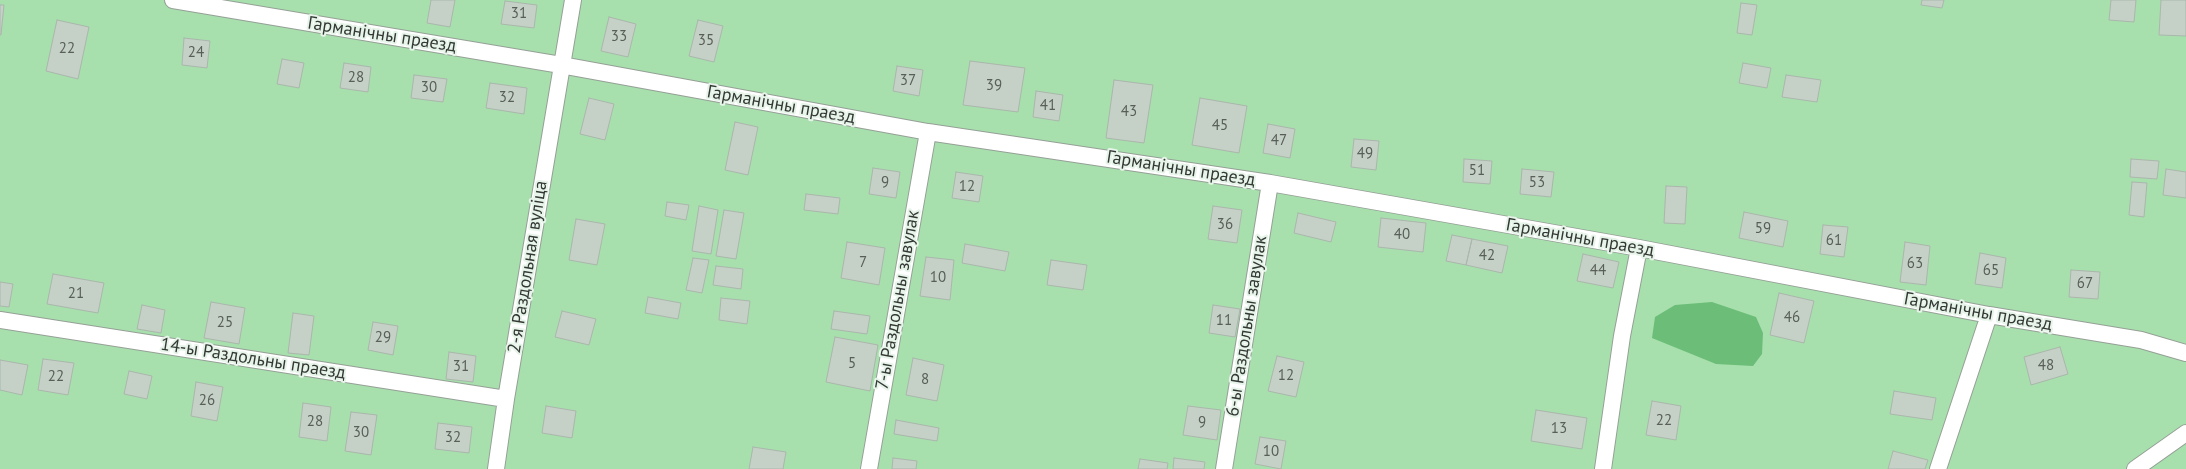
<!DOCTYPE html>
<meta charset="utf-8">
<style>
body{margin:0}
canvas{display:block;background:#e7f4e9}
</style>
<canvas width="2186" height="469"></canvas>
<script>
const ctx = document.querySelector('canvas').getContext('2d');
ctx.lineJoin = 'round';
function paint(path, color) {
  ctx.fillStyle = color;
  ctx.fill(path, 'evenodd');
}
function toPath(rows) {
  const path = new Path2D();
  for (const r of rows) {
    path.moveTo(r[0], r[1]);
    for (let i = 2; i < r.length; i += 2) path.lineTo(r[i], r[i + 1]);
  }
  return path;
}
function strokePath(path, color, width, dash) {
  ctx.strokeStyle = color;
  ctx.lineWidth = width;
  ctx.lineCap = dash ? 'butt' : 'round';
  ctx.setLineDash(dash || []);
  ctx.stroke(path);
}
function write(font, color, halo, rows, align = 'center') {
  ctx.font = font + ' "PT Sans",sans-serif';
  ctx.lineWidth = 4;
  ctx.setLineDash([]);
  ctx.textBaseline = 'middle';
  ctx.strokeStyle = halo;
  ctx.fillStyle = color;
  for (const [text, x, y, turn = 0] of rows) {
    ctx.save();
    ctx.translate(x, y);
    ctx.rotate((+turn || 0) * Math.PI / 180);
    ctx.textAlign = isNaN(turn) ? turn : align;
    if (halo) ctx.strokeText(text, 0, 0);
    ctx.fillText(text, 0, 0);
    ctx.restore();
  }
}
paint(toPath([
 [0,0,2186,0,2186,469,0,469]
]), '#a7e0ad');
paint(toPath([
 [1712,302,1756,317,1763,333,1762,354,1753,366,1716,364,1652,338,1655,317,1675,305]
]), '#6bbd78');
const building = toPath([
 [431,0,455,0,450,27,427,23,431,0],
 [1922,0,1944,0,1942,8,1921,5,1922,0],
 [2111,0,2136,0,2134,22,2109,20,2111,0],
 [2161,0,2186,0,2186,36,2159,35,2161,0],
 [505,1,537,5,534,28,501,24,505,1],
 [1741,3,1757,5,1752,35,1737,33,1741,3],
 [0,5,4,5,1,35,0,35,0,5],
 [609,17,636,24,628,57,601,51,609,17],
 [57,20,89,27,78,79,46,71,57,20],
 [698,20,723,26,714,62,689,56,698,20],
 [184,38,210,41,207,68,182,65,184,38],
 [282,59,304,63,299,88,277,84,282,59],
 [970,61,1025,68,1018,112,963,105,970,61],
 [344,63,371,67,368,92,340,88,344,63],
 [1743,63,1771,68,1767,88,1739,83,1743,63],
 [897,66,923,70,919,96,893,91,897,66],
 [414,75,447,79,443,102,411,98,414,75],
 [1786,75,1821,80,1817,102,1782,97,1786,75],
 [1114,80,1153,85,1144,143,1106,138,1114,80],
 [490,83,527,88,524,114,486,108,490,83],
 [1036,91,1063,95,1059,121,1033,117,1036,91],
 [589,98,614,104,605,140,580,134,589,98],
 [1200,98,1247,106,1239,153,1192,145,1200,98],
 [735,122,758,127,748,175,725,170,735,122],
 [1268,124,1295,129,1290,158,1263,153,1268,124],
 [1354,139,1379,141,1376,170,1351,167,1354,139],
 [1464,159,1492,161,1490,184,1463,182,1464,159],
 [2131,159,2159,161,2157,179,2130,177,2131,159],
 [873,168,900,172,896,198,869,194,873,168],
 [1522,169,1554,172,1551,197,1520,194,1522,169],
 [2166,169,2186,172,2186,198,2163,195,2166,169],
 [956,172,983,176,979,202,952,198,956,172],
 [2132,182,2147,183,2144,217,2129,215,2132,182],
 [1666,186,1687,187,1685,224,1664,223,1666,186],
 [806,194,840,198,838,214,804,210,806,194],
 [667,202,689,205,686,220,665,216,667,202],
 [699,206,718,210,711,254,692,251,699,206],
 [1213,206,1242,210,1237,243,1208,239,1213,206],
 [724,210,744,213,736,259,716,256,724,210],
 [1744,212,1788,221,1783,247,1739,238,1744,212],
 [1298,213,1336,222,1331,242,1294,233,1298,213],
 [1381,218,1426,223,1423,252,1378,247,1381,218],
 [576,219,605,224,597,265,569,260,576,219],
 [1823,225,1848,227,1844,257,1820,254,1823,225],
 [1452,235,1472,239,1466,265,1446,261,1452,235],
 [1472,239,1508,246,1502,273,1466,265,1472,239],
 [847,242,885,248,879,285,841,278,847,242],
 [1905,242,1930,246,1926,285,1900,282,1905,242],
 [965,244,1009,252,1005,271,962,263,965,244],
 [1980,253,2006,258,2002,288,1975,284,1980,253],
 [1583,254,1619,262,1613,288,1577,281,1583,254],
 [926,257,954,260,950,300,920,296,926,257],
 [693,258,709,260,702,293,686,290,693,258],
 [1051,260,1087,265,1083,290,1047,285,1051,260],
 [716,266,743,269,741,289,713,285,716,266],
 [2071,270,2100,272,2098,299,2069,297,2071,270],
 [53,274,104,283,98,313,47,304,53,274],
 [0,282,13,284,9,307,0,306,0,282],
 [1779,293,1814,301,1804,343,1770,335,1779,293],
 [648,297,681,303,678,319,645,313,648,297],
 [721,298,750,301,747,324,719,320,721,298],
 [211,302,245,308,239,344,204,338,211,302],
 [142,305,165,310,161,333,137,329,142,305],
 [1213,305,1240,309,1235,337,1209,333,1213,305],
 [562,311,596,319,589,345,555,337,562,311],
 [834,311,870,316,867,334,831,329,834,311],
 [293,313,314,316,309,355,288,353,293,313],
 [373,322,398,326,393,355,368,350,373,322],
 [835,337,878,345,870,391,826,382,835,337],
 [2060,347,2068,374,2031,385,2024,357,2060,347],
 [449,352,476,356,473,382,446,379,449,352],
 [1277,356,1304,362,1296,397,1268,391,1277,356],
 [913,358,944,365,937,401,906,395,913,358],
 [43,359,74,363,68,395,38,390,43,359],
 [0,360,28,365,22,395,0,390,0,360],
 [129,371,152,376,147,399,124,394,129,371],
 [196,382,223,387,217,421,191,416,196,382],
 [1894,391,1936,398,1932,420,1890,414,1894,391],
 [1652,401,1681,406,1676,440,1646,435,1652,401],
 [303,403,331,407,327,441,299,437,303,403],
 [546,406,576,411,572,438,542,433,546,406],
 [1188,406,1221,410,1217,440,1183,435,1188,406],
 [1536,410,1587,418,1582,449,1531,441,1536,410],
 [351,412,377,415,371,455,345,451,351,412],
 [896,420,939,428,937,441,894,434,896,420],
 [438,423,472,427,469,453,435,449,438,423],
 [1260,437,1286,441,1281,469,1255,464,1260,437],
 [753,447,786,452,783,469,749,469,753,447],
 [1893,451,1928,460,1925,469,1888,469,1893,451],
 [893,458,917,461,916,469,892,469,893,458],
 [1174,458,1205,462,1204,469,1173,469,1174,458],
 [1140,459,1168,463,1167,469,1138,469,1140,459]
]);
paint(building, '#c5d1c6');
strokePath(building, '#aab7ac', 1);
const lane = toPath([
 [173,0,561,65,928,132,1270,183,1639,248,1989,315,2141,340,2186,353],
 [0,320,506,399],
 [496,469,506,399,573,0],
 [869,469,928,132],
 [1224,469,1270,183],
 [1603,469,1622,336,1639,248],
 [1938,469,1989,315],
 [2135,469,2186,433]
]);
strokePath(lane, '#95a096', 18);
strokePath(lane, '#fff', 16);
write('15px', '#585e58', null, [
 ["31",519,14],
 ["33",619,37],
 ["35",706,41],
 ["22",67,49],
 ["24",196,53],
 ["28",356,78],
 ["37",908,81],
 ["39",994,86],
 ["30",429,88],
 ["32",507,98],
 ["41",1048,106],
 ["43",1129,112],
 ["45",1220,126],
 ["47",1279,141],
 ["49",1365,154],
 ["51",1477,171],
 ["9",885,183],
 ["53",1537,183],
 ["12",967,187],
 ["36",1225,225],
 ["59",1763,229],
 ["40",1402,235],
 ["61",1834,241],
 ["42",1487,256],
 ["7",863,263],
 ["63",1915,264],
 ["44",1598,271],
 ["65",1991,271],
 ["10",938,278],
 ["67",2085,284],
 ["21",76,294],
 ["46",1792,318],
 ["11",1224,321],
 ["25",225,323],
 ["29",383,338],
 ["5",852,364],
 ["48",2046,366],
 ["31",461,367],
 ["12",1286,376],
 ["22",56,377],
 ["8",925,380],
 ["26",207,401],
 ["22",1664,421],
 ["28",315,422],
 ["9",1202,423],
 ["13",1559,429],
 ["30",361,433],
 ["32",453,438],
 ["10",1271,452]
]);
write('18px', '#333834', '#e7f4e9', [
 ["Гарманічны праезд",382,35,9],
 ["Гарманічны праезд",781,105,10],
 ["Гарманічны праезд",1181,169,9],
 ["Гарманічны праезд",1580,238,10],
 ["2-я Раздольная вуліца",528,267,-81],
 ["7-ы Раздольны завулак",898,300,-80],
 ["Гарманічны праезд",1978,312,10],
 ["6-ы Раздольны завулак",1247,326,-81],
 ["14-ы Раздольны праезд",253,359,9]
]);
</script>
